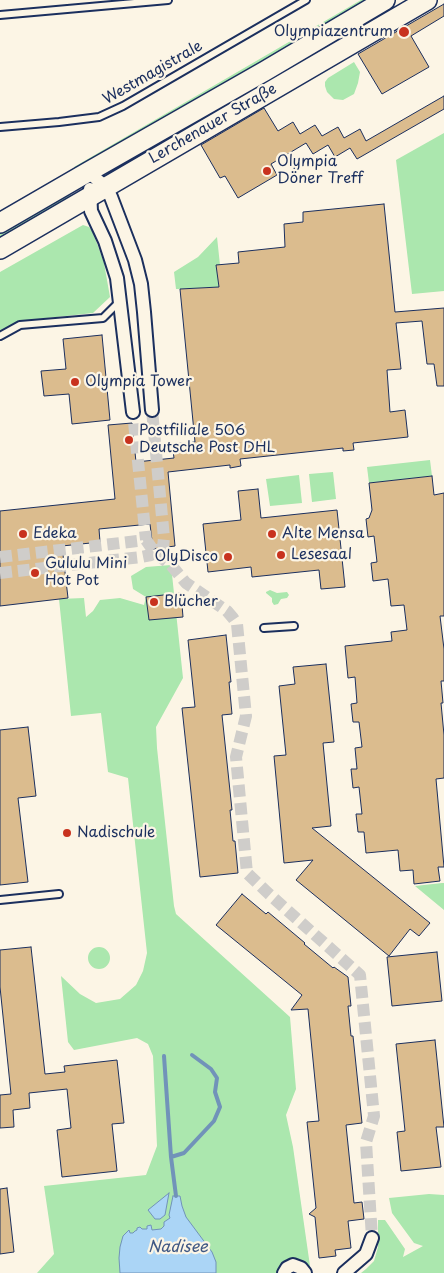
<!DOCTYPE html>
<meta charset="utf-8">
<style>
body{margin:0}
canvas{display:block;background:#fcf5e5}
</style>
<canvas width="444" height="1273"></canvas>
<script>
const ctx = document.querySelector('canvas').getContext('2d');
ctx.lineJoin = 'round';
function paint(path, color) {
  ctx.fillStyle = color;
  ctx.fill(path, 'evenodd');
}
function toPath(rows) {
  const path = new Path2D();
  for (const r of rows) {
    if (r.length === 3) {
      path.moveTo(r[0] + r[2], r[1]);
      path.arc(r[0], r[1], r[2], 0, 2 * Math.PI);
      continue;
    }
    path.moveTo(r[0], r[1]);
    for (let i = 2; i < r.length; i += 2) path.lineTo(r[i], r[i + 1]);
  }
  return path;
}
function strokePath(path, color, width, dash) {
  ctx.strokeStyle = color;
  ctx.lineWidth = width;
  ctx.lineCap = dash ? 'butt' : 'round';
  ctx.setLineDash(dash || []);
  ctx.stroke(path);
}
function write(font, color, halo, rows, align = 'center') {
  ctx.font = font + ' "Playpen Sans",sans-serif';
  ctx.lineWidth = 4.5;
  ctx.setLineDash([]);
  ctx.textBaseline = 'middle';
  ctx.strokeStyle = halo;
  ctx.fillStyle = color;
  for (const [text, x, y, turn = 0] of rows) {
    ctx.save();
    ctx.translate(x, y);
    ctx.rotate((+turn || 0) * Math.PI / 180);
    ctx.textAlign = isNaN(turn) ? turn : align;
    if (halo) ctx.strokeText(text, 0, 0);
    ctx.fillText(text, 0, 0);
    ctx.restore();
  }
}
paint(toPath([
 [361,0,369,0,76,170,74,167],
 [354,62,360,72,358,83,354,94,343,100,334,99,327,92,325,86,325,82,328,78],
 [243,94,251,94,106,178,105,175],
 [444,133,444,291,412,294,396,160],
 [72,195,72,199,0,241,0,229,58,197],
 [83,225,89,227,92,231,98,246,104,263,110,297,93,313,39,319,0,339,0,272],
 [217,237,220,265,216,265,219,287,180,289,176,289,174,272,198,257],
 [430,460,432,476,369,483,367,467],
 [333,472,336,499,312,502,309,474],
 [299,475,302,503,270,506,266,479],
 [171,565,183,678,156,727,157,748,174,906,176,914,290,1017,296,1089,286,1115,293,1147,311,1273,37,1273,54,1254,44,1186,146,1175,157,1146,153,1056,148,1044,137,1038,74,1050,68,1042,61,976,80,994,96,1003,120,999,136,985,143,971,147,953,128,778,108,772,101,713,71,716,59,599,84,598,86,617,93,611,100,600,120,598,144,605,146,597,133,589,131,576,146,567],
 [270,590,277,593,287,592,289,595,287,598,281,599,278,604,274,605,272,602,272,598,266,593,266,592],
 [444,883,444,910,415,886,442,883],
 [99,958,11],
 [429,1194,444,1195,444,1273,361,1273,366,1269,374,1261,378,1247,378,1220,385,1220,405,1249,403,1257,423,1246,414,1243,392,1213,389,1198]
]), '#abe7ae');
const water = toPath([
 [169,1193,165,1215,160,1219,155,1219,148,1210,169,1193],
 [173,1196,180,1196,182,1206,186,1217,212,1252,216,1262,216,1273,120,1273,119,1258,120,1247,123,1236,129,1230,130,1233,133,1233,135,1231,137,1230,137,1228,140,1227,142,1229,147,1229,147,1226,151,1225,152,1230,161,1229,164,1226,164,1222,170,1218,169,1215,173,1196]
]);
paint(water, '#abd5f6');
strokePath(water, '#7193b9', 1);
strokePath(toPath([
 [164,1056,171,1157,176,1196],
 [171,1157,184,1153,214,1121,220,1107,215,1092,217,1078,211,1069,192,1055]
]), '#7193b9', 4);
const building = toPath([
 [444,4,444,16,411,36,429,67,382,94,358,54,444,4],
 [444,96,444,109,357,159,350,148,335,157,328,145,313,154,306,143,271,164,277,175,238,198,225,176,220,178,201,145,264,108,278,131,293,122,300,134,315,125,322,136,338,127,344,138,360,129,366,141,444,96],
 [384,204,395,312,444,308,444,386,437,386,434,364,427,364,422,321,396,323,401,369,387,370,390,412,405,410,408,437,353,443,354,450,343,451,343,448,240,459,241,466,230,468,230,465,168,472,175,546,153,549,150,524,99,529,100,542,62,546,68,598,0,606,0,511,115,499,108,425,132,423,136,462,174,458,172,444,195,442,180,289,219,287,216,265,239,263,238,252,285,247,284,224,303,222,303,212,384,204],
 [102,335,110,420,72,424,69,394,44,396,41,371,66,369,63,339,102,335],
 [432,476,434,495,444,493,444,616,440,616,444,649,444,681,441,681,443,703,441,703,444,735,444,778,436,779,444,867,438,867,440,881,414,884,413,870,400,871,398,850,366,853,364,832,358,832,356,814,362,814,359,787,353,788,351,769,357,769,355,748,362,747,359,722,353,722,351,704,357,703,355,677,348,678,345,646,392,641,391,632,407,630,404,605,391,606,388,579,373,581,371,563,377,562,374,536,368,537,366,519,369,518,372,510,369,483,432,476],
 [258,489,261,518,337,510,345,587,321,589,319,570,252,577,251,567,208,572,203,524,241,520,238,491,258,489],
 [181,593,183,617,149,620,146,597,181,593],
 [226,635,231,682,229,682,232,714,222,715,232,810,230,810,233,841,235,841,238,873,200,877,182,708,195,707,188,640,226,635],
 [326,664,334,742,323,743,331,826,312,828,430,923,419,936,410,929,389,956,296,880,313,860,284,863,274,756,286,755,279,686,295,684,293,667,326,664],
 [28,727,36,796,18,798,28,882,0,885,0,730,28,727],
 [242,894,266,914,268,912,305,943,304,944,333,968,334,967,348,977,351,1006,348,1006,351,1036,353,1036,362,1123,346,1125,354,1203,362,1202,364,1219,348,1221,351,1248,335,1250,336,1256,319,1258,315,1217,309,1214,316,1208,307,1122,319,1121,308,1009,291,1010,302,995,216,925,242,894],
 [31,947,45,1074,65,1072,64,1066,117,1060,124,1123,112,1124,117,1171,62,1177,57,1130,71,1128,67,1089,29,1093,30,1108,13,1110,14,1127,0,1128,0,1095,11,1094,0,987,0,950,31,947],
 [437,952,442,1001,392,1006,387,957,437,952],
 [435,1040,444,1127,436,1127,441,1167,401,1171,397,1132,405,1131,396,1044,435,1040],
 [7,1188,14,1252,0,1254,0,1189,7,1188]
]);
paint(building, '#dbbc8e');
strokePath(building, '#1b2f5e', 1);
strokePath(toPath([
 [146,540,155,553,171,565,186,583,227,611,233,618,237,624,246,716,236,757,247,873,269,894,360,975,374,1116,366,1142,372,1238],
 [0,557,146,540,133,412],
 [0,573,141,557,151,555,163,547,164,538,152,410]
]), '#cfcdca', 12, [12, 6]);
const service = toPath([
 [0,15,168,0],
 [0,127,59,122,99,117,123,106,306,0],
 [0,336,20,325,103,318,120,301],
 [264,628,294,626],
 [0,900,59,894]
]);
const minor = toPath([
 [88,172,106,187,111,197,135,260,141,284,144,312,152,410],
 [90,189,91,211,105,241,117,278,133,412],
 [284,1273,287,1268,293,1265,301,1268,305,1273],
 [344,1273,366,1254,372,1238]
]);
const secondary = toPath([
 [0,223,88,172,265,71,385,0],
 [0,249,427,0]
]);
strokePath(service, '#1b2f5e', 10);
strokePath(minor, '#1b2f5e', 16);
strokePath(secondary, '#1b2f5e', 22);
strokePath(service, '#fcf5e5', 6);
strokePath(minor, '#fcf5e5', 12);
strokePath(secondary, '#fcf5e5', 19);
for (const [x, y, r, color] of [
 [404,32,6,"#c8321e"],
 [267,171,5,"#c8321e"],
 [75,382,5,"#c8321e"],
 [129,440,5,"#c8321e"],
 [23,534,5,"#c8321e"],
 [272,534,5,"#c8321e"],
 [281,555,5,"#c8321e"],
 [228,557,5,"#c8321e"],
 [35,573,5,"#c8321e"],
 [154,602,5,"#c8321e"],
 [67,833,5,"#c8321e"]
]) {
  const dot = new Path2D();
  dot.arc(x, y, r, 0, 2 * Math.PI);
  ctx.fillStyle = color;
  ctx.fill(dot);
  strokePath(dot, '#fcf5e5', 2);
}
write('15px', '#1b2f5e', '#fcf5e5', [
 ["Olympiazentrum",393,32,"right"],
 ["Olympia",277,162],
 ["Döner Treff",277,179],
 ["Olympia Tower",85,382],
 ["Postfiliale 506",139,431],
 ["Deutsche Post DHL",139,448],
 ["Edeka",33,534],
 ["Alte Mensa",282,534],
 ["Lesesaal",291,555],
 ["OlyDisco",218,557,"right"],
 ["Gululu Mini",45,564],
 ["Hot Pot",45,581],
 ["Blücher",164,602],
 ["Nadischule",77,833]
], 'left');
write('15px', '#1b2f5e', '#fcf5e5', [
 ["Westmagistrale",153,73,-30],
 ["Lerchenauer Straße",213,124,-30]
]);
write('italic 16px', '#3f5884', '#fcf5e5', [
 ["Nadisee",178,1248]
]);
</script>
